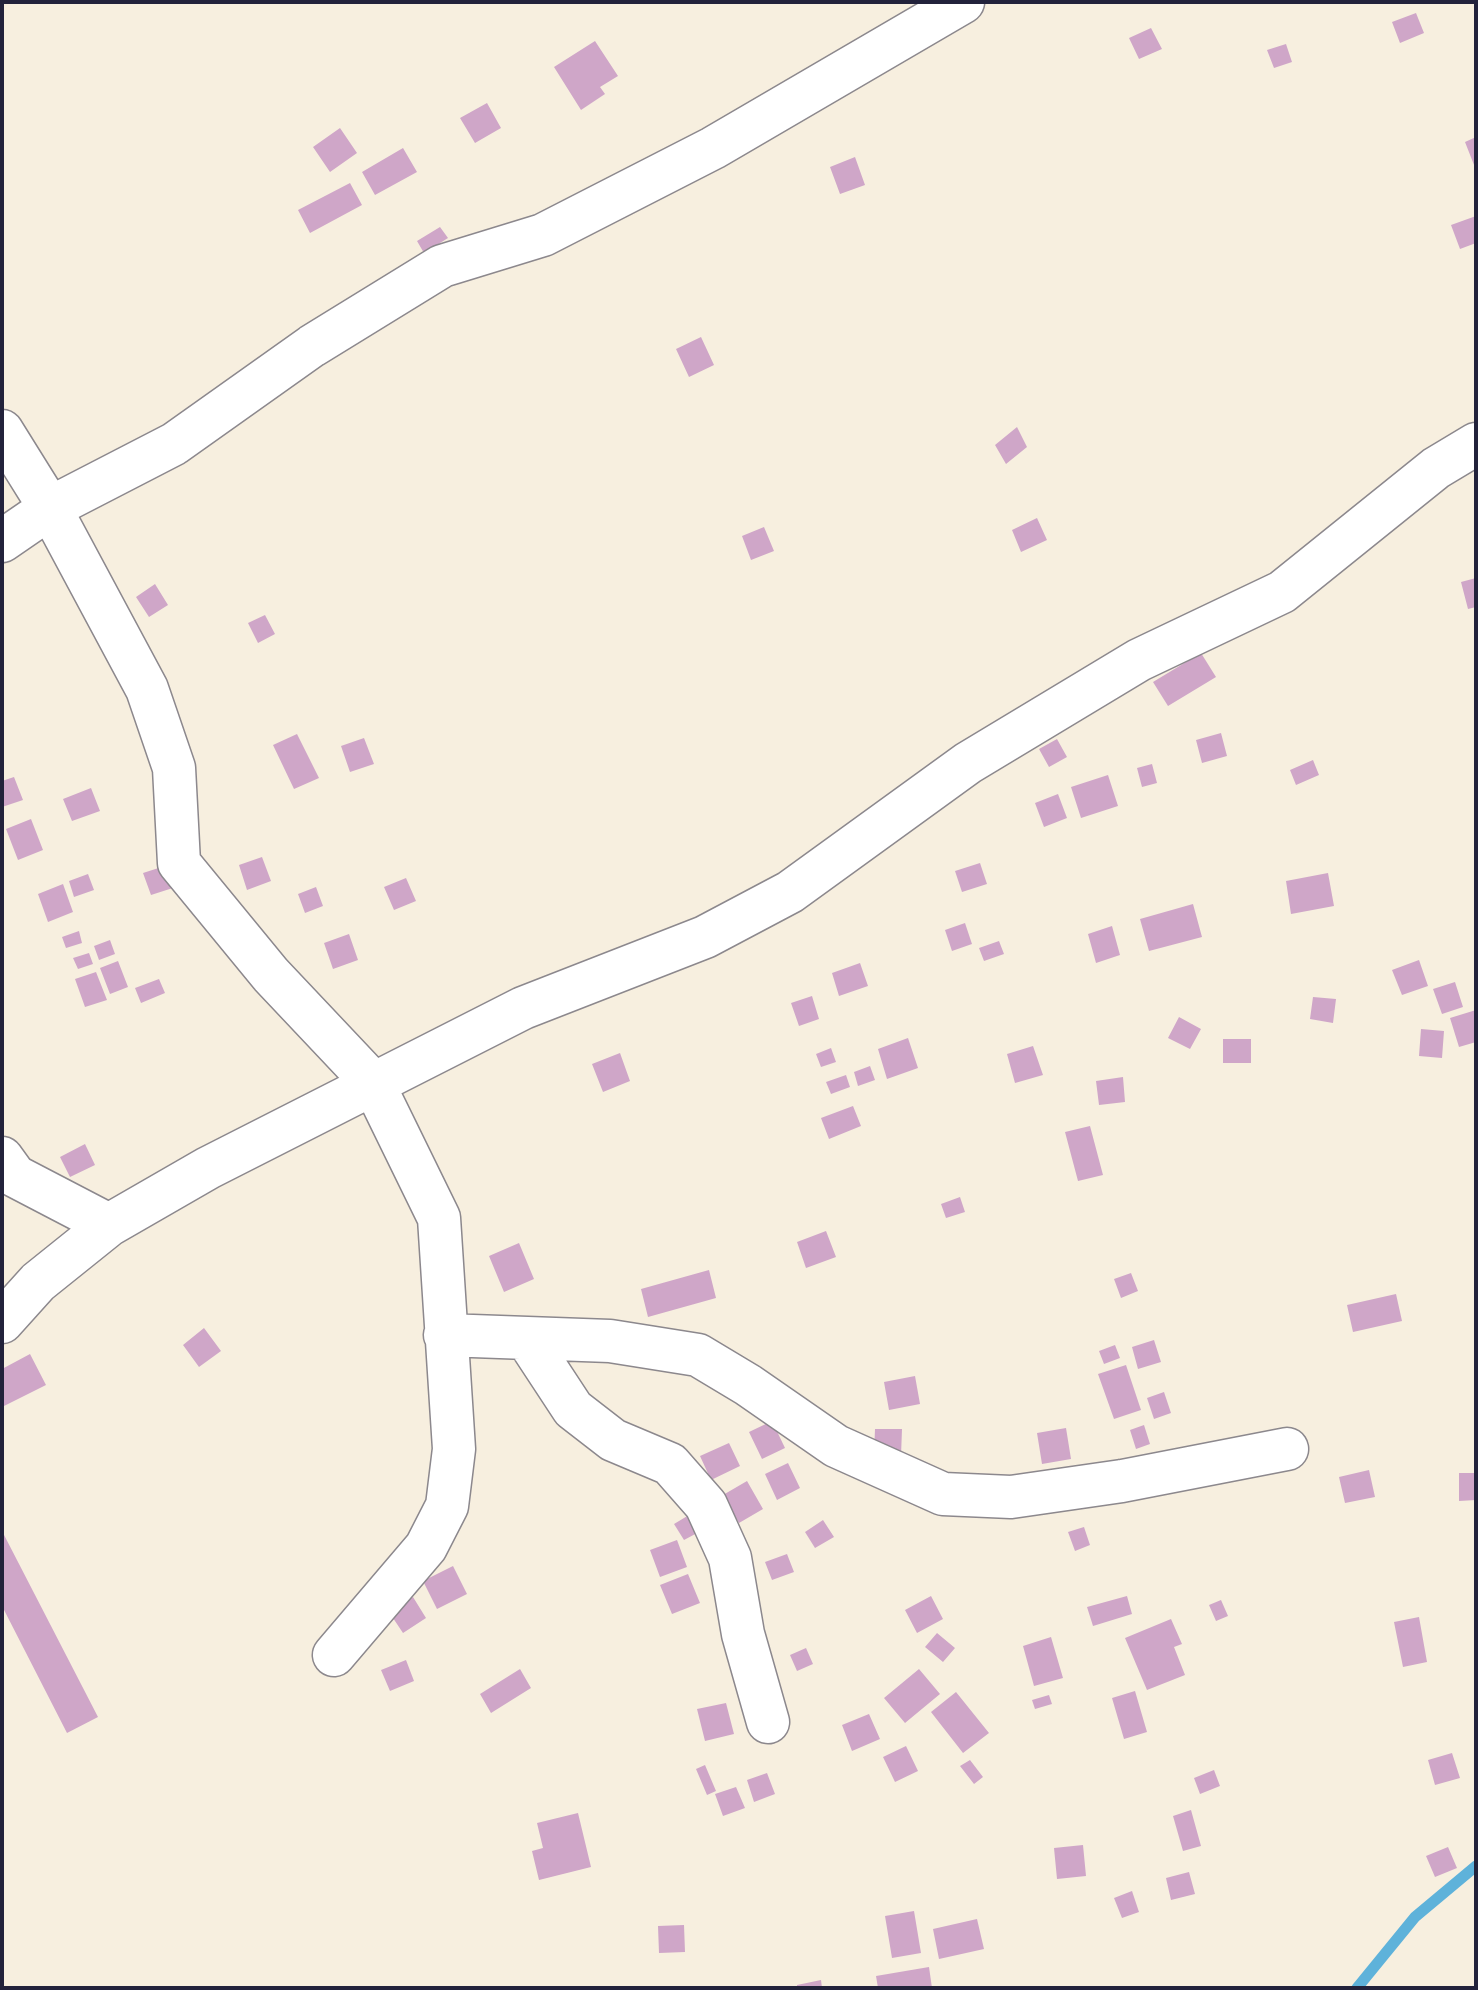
<!DOCTYPE html>
<style>
body{margin:0}
#map{position:relative;width:1478px;height:1990px;overflow:hidden;background:#f7efdf;font-family:"Shantell Sans",sans-serif}
canvas{display:block}
.frame{position:absolute;inset:0;border:4px solid #22223b;pointer-events:none}
</style>
<div id="map">
<canvas width="1478" height="1990"></canvas>
<div class="frame"></div>
</div>
<script>
const ctx = document.querySelector('canvas').getContext('2d');
ctx.lineJoin = 'round';
function toPath(rows) {
  const path = new Path2D();
  for (const r of rows) {
    path.moveTo(r[0], r[1]);
    for (let i = 2; i < r.length; i += 2) path.lineTo(r[i], r[i + 1]);
  }
  return path;
}
function strokePath(path, color, width, dash) {
  ctx.strokeStyle = color;
  ctx.lineWidth = width;
  ctx.lineCap = dash ? 'butt' : 'round';
  ctx.setLineDash(dash || []);
  ctx.stroke(path);
}
function paint(path, color) {
  ctx.fillStyle = color;
  ctx.fill(path, 'evenodd');
}
strokePath(toPath([
 [1357,1988,1415,1917,1476,1866]
]), '#5eb2da', 11);
paint(toPath([
 [1416,13,1424,33,1400,43,1392,22],
 [1151,28,1162,49,1139,59,1129,38],
 [595,41,618,76,600,87,605,94,581,110,554,67],
 [1286,44,1292,62,1274,68,1267,50],
 [487,103,501,128,475,143,460,118],
 [340,128,357,153,330,172,313,147],
 [1476,137,1476,170,1465,142],
 [403,148,417,172,375,195,362,172],
 [855,157,865,185,840,194,830,167],
 [350,183,362,205,310,233,298,210],
 [1476,216,1476,243,1460,249,1451,225],
 [440,227,448,238,424,253,417,241],
 [701,337,714,365,689,377,676,349],
 [1017,427,1027,447,1006,464,995,445],
 [1037,518,1047,540,1021,552,1012,530],
 [764,527,774,551,751,560,742,536],
 [1476,578,1476,607,1468,609,1461,582],
 [155,584,168,605,149,617,136,597],
 [265,615,275,634,258,643,248,623],
 [1201,653,1216,677,1168,706,1153,682],
 [1221,733,1227,756,1202,763,1196,740],
 [297,734,319,778,294,789,273,745],
 [364,738,374,764,350,772,341,746],
 [1057,739,1067,757,1049,767,1039,749],
 [1313,760,1319,775,1296,785,1290,770],
 [1152,764,1157,783,1142,787,1137,768],
 [1108,775,1118,806,1081,818,1071,787],
 [14,777,23,800,2,807,2,781],
 [91,788,100,811,72,821,63,799],
 [1058,794,1067,818,1044,827,1035,803],
 [31,819,43,850,18,860,6,829],
 [262,857,271,881,247,890,239,865],
 [980,863,987,884,962,892,955,871],
 [171,864,179,886,151,895,143,873],
 [1328,873,1334,906,1291,914,1286,881],
 [88,874,94,890,74,897,69,881],
 [406,878,416,901,394,910,384,887],
 [63,884,73,912,48,922,38,894],
 [316,887,323,906,305,913,298,894],
 [1193,904,1202,937,1149,951,1140,919],
 [965,923,972,944,952,951,945,930],
 [1112,926,1120,955,1096,963,1088,934],
 [79,931,82,943,66,948,62,937],
 [349,934,358,960,333,969,324,943],
 [110,940,115,954,99,960,94,946],
 [999,941,1004,954,984,961,979,948],
 [89,953,93,964,78,969,73,958],
 [1419,960,1428,986,1402,995,1392,970],
 [118,961,128,987,110,994,100,968],
 [860,963,868,986,839,996,832,973],
 [96,972,107,1000,85,1007,75,979],
 [159,979,165,993,141,1003,135,988],
 [1455,982,1463,1007,1442,1014,1433,989],
 [812,996,819,1019,799,1026,791,1003],
 [1313,997,1336,999,1333,1023,1310,1019],
 [1476,1010,1476,1042,1459,1047,1450,1018],
 [1179,1017,1201,1029,1190,1049,1168,1038],
 [1421,1029,1444,1031,1442,1058,1419,1056],
 [908,1038,918,1068,887,1079,878,1049],
 [1223,1039,1251,1039,1251,1063,1223,1063],
 [1033,1046,1043,1075,1015,1083,1007,1054],
 [831,1048,836,1062,821,1067,816,1054],
 [620,1053,630,1081,603,1092,592,1064],
 [870,1066,875,1080,858,1086,854,1072],
 [846,1075,850,1087,831,1094,826,1082],
 [1123,1077,1125,1102,1099,1105,1096,1081],
 [853,1106,861,1126,829,1139,821,1118],
 [1090,1126,1103,1175,1078,1181,1065,1132],
 [85,1144,95,1165,70,1177,60,1157],
 [960,1197,965,1212,946,1218,941,1204],
 [826,1231,836,1257,806,1268,797,1242],
 [519,1243,534,1279,504,1292,489,1256],
 [709,1270,716,1298,648,1317,641,1289],
 [1131,1273,1138,1291,1121,1298,1114,1279],
 [1396,1294,1402,1321,1353,1332,1347,1305],
 [204,1328,221,1351,199,1367,183,1345],
 [1154,1340,1161,1362,1138,1369,1132,1347],
 [1115,1345,1120,1358,1104,1364,1099,1351],
 [30,1354,46,1385,2,1407,2,1369],
 [1126,1365,1141,1410,1114,1419,1098,1374],
 [915,1376,920,1404,889,1410,884,1382],
 [1164,1392,1171,1413,1154,1419,1147,1398],
 [772,1421,785,1448,762,1459,749,1432],
 [1144,1425,1150,1444,1136,1449,1130,1430],
 [1066,1428,1071,1459,1042,1464,1037,1433],
 [875,1429,902,1429,901,1456,874,1455],
 [729,1443,740,1466,711,1480,700,1456],
 [788,1463,800,1488,777,1500,765,1474],
 [1369,1470,1375,1497,1345,1503,1339,1477],
 [1459,1473,1476,1473,1476,1500,1459,1501],
 [747,1481,763,1509,739,1523,723,1495],
 [689,1515,699,1532,684,1540,674,1524],
 [823,1520,834,1537,815,1548,805,1532],
 [1084,1527,1090,1545,1075,1551,1068,1532],
 [2,1531,98,1717,67,1733,2,1606],
 [677,1540,687,1567,660,1577,650,1550],
 [787,1554,794,1572,772,1580,765,1562],
 [453,1566,467,1594,437,1609,423,1581],
 [688,1574,700,1603,672,1614,660,1585],
 [931,1596,943,1619,917,1633,905,1610],
 [1127,1596,1132,1614,1093,1626,1087,1607],
 [413,1597,426,1618,403,1633,389,1612],
 [1221,1600,1228,1616,1216,1621,1209,1605],
 [1419,1617,1427,1662,1403,1667,1394,1622],
 [1171,1619,1182,1644,1174,1647,1185,1675,1147,1690,1125,1638],
 [937,1633,955,1648,943,1662,925,1647],
 [1051,1637,1063,1678,1034,1686,1023,1646],
 [806,1648,813,1664,797,1671,790,1655],
 [406,1660,414,1681,390,1691,381,1670],
 [520,1669,531,1688,491,1713,480,1694],
 [919,1669,940,1694,905,1723,884,1698],
 [1135,1691,1147,1732,1124,1739,1112,1698],
 [956,1692,989,1733,963,1753,931,1712],
 [1049,1695,1052,1704,1035,1709,1032,1700],
 [726,1703,734,1734,705,1741,697,1709],
 [869,1714,880,1739,852,1751,842,1725],
 [906,1746,918,1771,895,1782,883,1757],
 [1452,1753,1460,1778,1435,1785,1428,1760],
 [970,1760,983,1777,974,1784,960,1766],
 [705,1765,716,1791,707,1795,696,1769],
 [1214,1770,1220,1786,1200,1794,1194,1778],
 [767,1773,775,1794,754,1802,747,1780],
 [736,1787,745,1808,723,1816,715,1794],
 [1191,1810,1201,1846,1183,1851,1173,1816],
 [578,1813,591,1867,539,1880,532,1851,543,1848,537,1823],
 [1083,1845,1086,1876,1057,1879,1054,1848],
 [1448,1847,1457,1868,1435,1877,1426,1856],
 [1189,1872,1195,1894,1171,1900,1166,1878],
 [1132,1891,1139,1912,1122,1918,1114,1898],
 [914,1911,921,1953,892,1958,885,1916],
 [977,1919,984,1949,939,1959,933,1929],
 [684,1925,685,1952,659,1953,658,1926],
 [929,1967,932,1988,878,1988,876,1976],
 [821,1980,822,1988,797,1988,797,1985]
]), '#cfa6c8');
const minor = toPath([
 [2,431,50,508,147,689,174,768,179,863,271,975,373,1083,439,1218,454,1449,447,1506,426,1547,334,1655],
 [2,541,50,508,174,444,312,346,442,266,543,235,713,148,963,2],
 [2,1158,15,1176,109,1225],
 [2,1322,38,1282,109,1225,208,1168,523,1008,705,937,790,892,968,763,1139,660,1282,592,1436,468,1476,444],
 [445,1335,610,1341,698,1355,748,1385,836,1446,943,1494,1011,1497,1122,1481,1287,1449],
 [527,1339,573,1409,613,1440,670,1464,706,1505,730,1558,743,1634,768,1722]
]);
strokePath(minor, '#8c888d', 45);
strokePath(minor, '#fff', 42);
</script>
